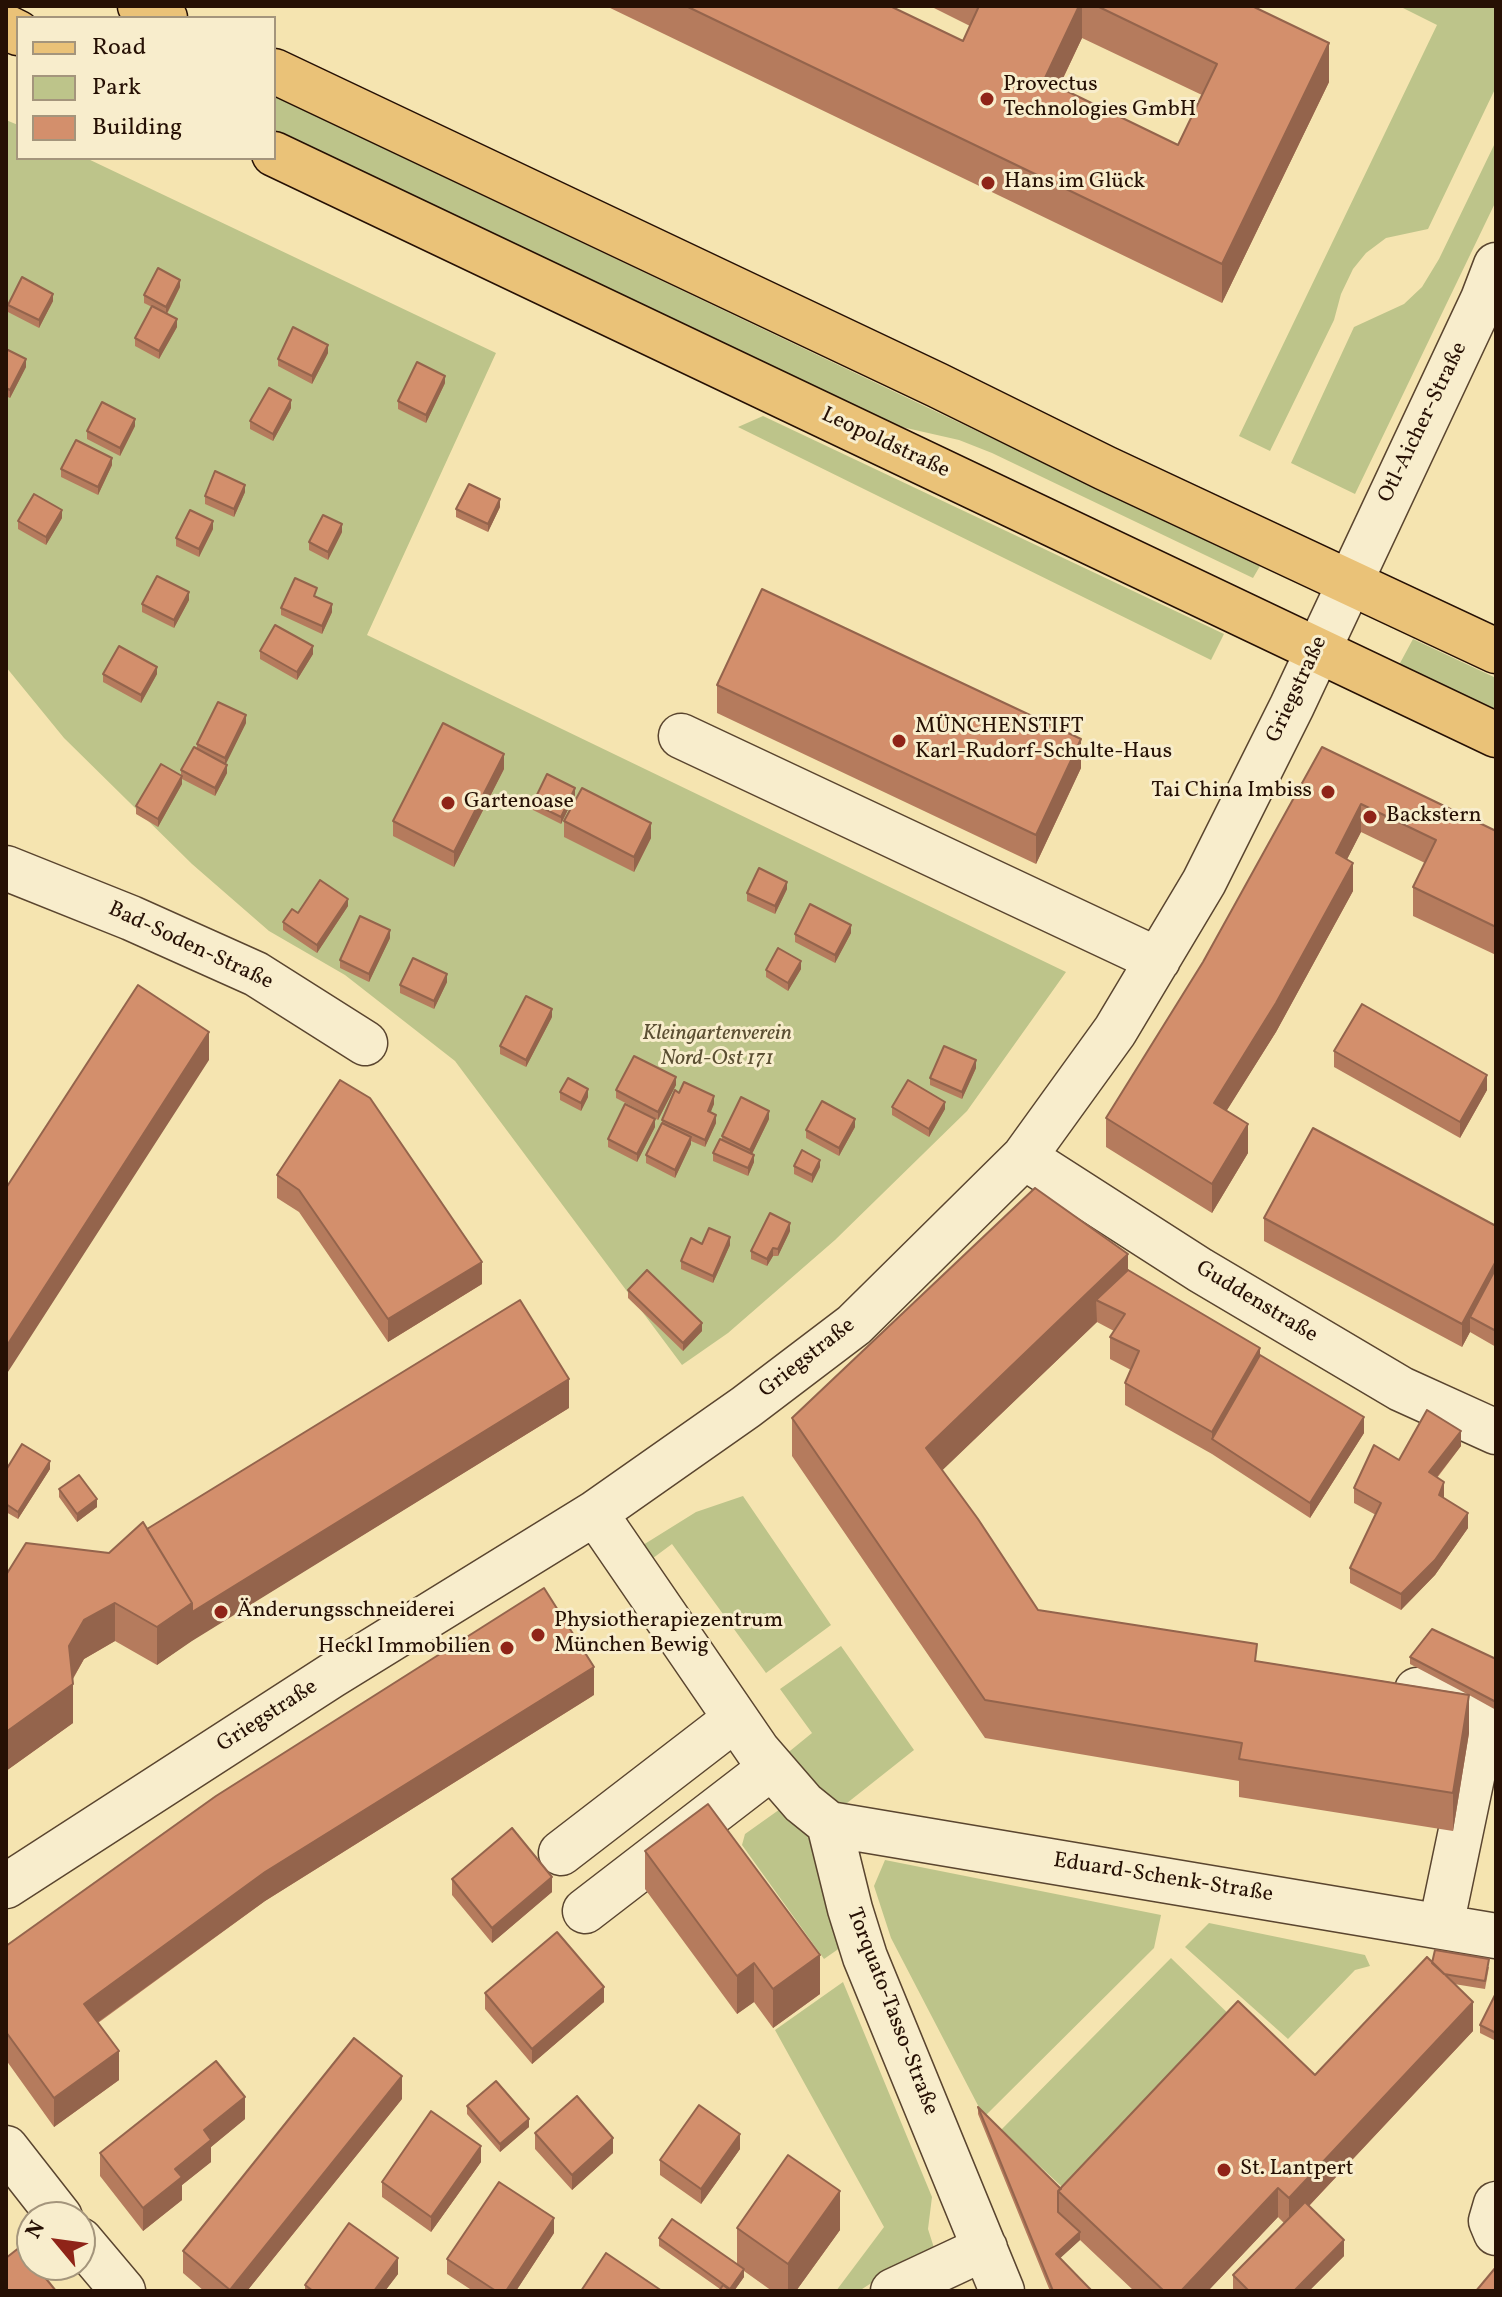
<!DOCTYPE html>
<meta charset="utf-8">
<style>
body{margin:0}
#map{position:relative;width:1502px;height:2297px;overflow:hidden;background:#f5e4b0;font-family:Vollkorn,serif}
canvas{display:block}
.frame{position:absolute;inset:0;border:8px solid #261004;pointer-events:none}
.legend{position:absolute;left:16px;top:16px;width:260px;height:144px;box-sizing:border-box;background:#f8edcc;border:2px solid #a4957c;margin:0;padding:10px 14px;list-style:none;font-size:24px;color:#261004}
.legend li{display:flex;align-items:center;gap:16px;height:40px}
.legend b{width:40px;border:2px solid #a4957c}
.north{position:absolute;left:16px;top:2201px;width:80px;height:80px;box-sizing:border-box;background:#f8edcc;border:2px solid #a4957c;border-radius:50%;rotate:299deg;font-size:22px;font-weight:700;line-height:32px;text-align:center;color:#261004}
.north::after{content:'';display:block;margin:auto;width:28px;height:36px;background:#8f2418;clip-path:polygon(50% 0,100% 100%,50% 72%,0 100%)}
</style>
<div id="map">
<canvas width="1502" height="2297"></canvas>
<div class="frame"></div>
<ul class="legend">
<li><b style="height:10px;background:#eac278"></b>Road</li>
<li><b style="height:22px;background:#bdc48a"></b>Park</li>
<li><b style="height:22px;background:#d38f6c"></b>Building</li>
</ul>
<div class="north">N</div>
</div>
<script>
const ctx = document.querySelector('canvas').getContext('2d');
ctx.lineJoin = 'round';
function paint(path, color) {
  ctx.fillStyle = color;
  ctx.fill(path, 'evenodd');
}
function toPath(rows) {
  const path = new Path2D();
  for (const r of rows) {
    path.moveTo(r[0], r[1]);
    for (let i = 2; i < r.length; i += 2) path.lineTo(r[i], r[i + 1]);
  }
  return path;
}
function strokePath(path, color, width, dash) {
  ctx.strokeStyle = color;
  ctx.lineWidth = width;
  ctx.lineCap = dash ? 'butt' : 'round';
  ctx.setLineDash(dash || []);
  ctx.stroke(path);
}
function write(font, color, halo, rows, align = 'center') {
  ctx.font = font + ' Vollkorn,serif';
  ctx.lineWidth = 6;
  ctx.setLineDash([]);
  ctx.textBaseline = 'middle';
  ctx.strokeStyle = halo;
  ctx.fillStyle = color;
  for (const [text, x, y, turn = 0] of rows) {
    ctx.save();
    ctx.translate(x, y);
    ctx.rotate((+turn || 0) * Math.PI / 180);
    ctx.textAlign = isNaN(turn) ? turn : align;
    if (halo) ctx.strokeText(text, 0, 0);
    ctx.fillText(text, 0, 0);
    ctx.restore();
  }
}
paint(toPath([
 [1399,6,1496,6,1496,87,1428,229,1386,238,1366,253,1353,269,1341,294,1334,320,1270,451,1239,436,1437,25],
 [274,96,1260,566,1253,578,992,453,959,440,893,425,871,415,274,132],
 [6,120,18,125,18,158,86,158,496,353,367,635,1066,972,967,1111,835,1240,728,1333,682,1365,455,1061,345,975,269,931,192,864,64,738,6,667],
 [1496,141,1496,201,1355,494,1291,463,1354,327,1404,304,1422,287,1439,259],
 [763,416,1224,634,1211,660,738,427],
 [1413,639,1496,678,1496,711,1399,665],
 [743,1496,831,1625,766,1673,672,1544,645,1564,635,1550,696,1512],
 [841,1646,914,1750,842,1807,817,1789,785,1755,812,1733,780,1689],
 [783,1807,813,1827,847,1943,824,1959,742,1845,745,1834],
 [885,1860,1161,1915,1154,1948,984,2117,891,1938,874,1886],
 [1209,1923,1365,1955,1370,1966,1355,1970,1288,2039,1185,1947],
 [1171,1958,1240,2025,1075,2199,1001,2130],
 [843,1982,932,2197,928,2229,935,2251,890,2271,859,2291,836,2291,884,2227,775,2030]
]), '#bdc48a');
const minor = toPath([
 [681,736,1158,960],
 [6,868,131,918,256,974,365,1043],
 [1024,1157,1200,1270,1401,1389,1496,1432],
 [595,1513,758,1751,803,1803,829,1824,850,1909,865,1957,1002,2291],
 [1417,1690,1483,1725,1441,1926],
 [829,1824,1496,1936],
 [561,1853,735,1719],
 [6,1886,331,1676,595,1513,746,1407,854,1325,1024,1157,1115,1031,1204,882,1292,706,1483,299,1496,265],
 [585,1911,772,1767],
 [6,2148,60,2217],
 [1496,2204,1491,2221,1496,2233],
 [80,2240,123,2291],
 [893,2291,985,2248]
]);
const major = toPath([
 [140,6,165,18],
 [6,27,18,33],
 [274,71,937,385,1105,468,1496,651],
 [274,154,1496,735]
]);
strokePath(minor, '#5a452f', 47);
strokePath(major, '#261004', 47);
strokePath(minor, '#f8edcc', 44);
strokePath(major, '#eac278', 44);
paint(toPath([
 [606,6,890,6,963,41,970,26,930,6,1252,6,1329,82,1222,303],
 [1082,38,1202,95,1178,145,1059,87],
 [180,287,167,314,177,327,159,359,135,346,135,338,152,307,144,303,144,295],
 [53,301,39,328,8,312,8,305],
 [6,349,26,367,10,398,6,396],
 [328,353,312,384,278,366,278,359],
 [445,383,426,423,398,409,398,401],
 [291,408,273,441,250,429,250,421],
 [135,426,120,456,87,439,87,431],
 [112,465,98,495,61,477,61,469],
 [245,492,234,517,205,504,205,496],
 [500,507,488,532,456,517,456,509],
 [62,518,46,545,18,529,18,521],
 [213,529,199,557,176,546,176,538],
 [342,532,328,560,309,550,309,542],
 [317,596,317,597,332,612,322,634,281,615,281,608],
 [189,600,174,628,142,612,142,604],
 [260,651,313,654,297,680,260,659],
 [103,674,157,674,141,703,103,682],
 [717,685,1081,768,1036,864,717,713],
 [246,723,225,764,227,773,215,796,182,779,182,784,158,827,136,814,136,806,181,775,181,770,197,749,197,744],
 [1322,747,1496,831,1496,955,1413,916,1413,887,1425,863,1361,832,1347,859,1353,891,1276,1032,1226,1111,1248,1153,1212,1213,1106,1147,1106,1118,1203,962],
 [504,769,454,867,393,836,393,821],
 [575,795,561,824,533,810,533,803],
 [564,821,651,838,634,872,564,837],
 [787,889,775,914,747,901,747,893],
 [348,906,317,953,283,930,283,922,298,913],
 [851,933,835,963,795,942,795,934],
 [390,938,369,982,340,968,340,960],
 [801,969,788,991,766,977,766,970],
 [447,982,434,1009,400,993,400,985],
 [552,1017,526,1067,500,1054,500,1046],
 [1334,1051,1487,1090,1460,1138,1334,1067],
 [976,1068,962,1099,930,1085,930,1078],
 [676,1085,658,1120,616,1098,616,1090],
 [560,1092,588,1097,581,1111,560,1100],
 [679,1093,714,1104,710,1112,716,1123,705,1147,691,1141,691,1144,675,1178,646,1163,646,1155,662,1123,662,1120],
 [892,1107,945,1109,929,1137,892,1115],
 [769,1119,752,1154,754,1162,748,1176,713,1161,713,1153,722,1140,722,1136],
 [655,1127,637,1162,608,1147,608,1139],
 [855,1127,839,1156,806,1138,806,1130],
 [794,1166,820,1167,812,1183,794,1174],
 [277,1175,482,1284,388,1342,299,1212,277,1198],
 [1264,1218,1496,1226,1496,1347,1470,1332,1462,1347,1264,1241],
 [790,1231,778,1256,773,1256,767,1266,751,1259,751,1251],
 [702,1244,730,1245,713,1283,681,1269,681,1261],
 [1128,1270,1260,1355,1364,1433,1310,1518,1212,1454,1125,1405,1125,1383,1131,1370,1110,1359,1110,1337,1114,1331,1097,1322,942,1470,1038,1610,1257,1661,1467,1694,1410,1664,1410,1657,1496,1659,1496,1710,1469,1695,1469,1733,1453,1831,1239,1797,1239,1781,985,1738,792,1456,792,1418],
 [628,1290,702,1331,683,1351,628,1298],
 [569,1408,192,1640,157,1665,115,1641,84,1659,73,1679,73,1723,6,1771,147,1529],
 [1461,1446,1437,1478,1443,1498,1468,1528,1435,1575,1401,1610,1350,1583,1350,1568,1376,1515,1354,1503,1354,1488,1399,1460],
 [50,1469,18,1519,6,1512,6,1470],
 [59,1489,97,1507,77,1522,59,1497],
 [594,1695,265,1901,98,2023,119,2080,54,2127,6,2060,6,1946],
 [645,1851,820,1994,773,2028,754,2002,737,2014,645,1889],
 [452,1879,552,1892,492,1943,452,1895],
 [1432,1963,1489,1967,1485,1989,1454,1984,1473,2031,1309,2206,1344,2256,1309,2291,1233,2291,1233,2275,1284,2223,1278,2217,1208,2291,1134,2291,1080,2240,1060,2258,1092,2291,1050,2291,978,2114,978,2107,1061,2189,1315,2075],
 [485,1993,604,2002,532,2064,485,2009],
 [1496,1993,1496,2041,1480,2033,1480,2025],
 [402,2099,247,2291,204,2291,183,2273,183,2251],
 [467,2106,529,2127,500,2152,467,2114],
 [245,2119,211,2147,211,2162,182,2185,182,2200,143,2231,100,2176,100,2153],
 [535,2133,613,2153,572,2190,535,2149],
 [740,2149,701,2204,660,2175,660,2160],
 [481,2162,431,2232,382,2197,382,2182],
 [737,2228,840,2230,796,2291,772,2291,744,2271,744,2277,734,2291,720,2289,659,2246,659,2238,737,2264],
 [554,2233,516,2291,473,2291,447,2274,447,2259],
 [398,2274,385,2291,305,2291,305,2285]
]), '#b57b5d');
paint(toPath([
 [1079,6,1082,6,1082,38,1044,118,1044,80],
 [1329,43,1329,82,1222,303,1222,264],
 [180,280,180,287,166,315,166,307],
 [53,294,53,301,39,328,39,320],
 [177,319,177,327,159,359,159,351],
 [328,345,328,353,312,384,312,376],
 [26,359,26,367,10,398,10,390],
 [445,376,445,383,426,423,426,415],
 [291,400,291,408,273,441,273,434],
 [135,419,135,426,120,456,120,448],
 [112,458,112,465,98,495,98,487],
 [245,485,245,492,234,517,234,509],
 [500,499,500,507,488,532,488,524],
 [62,510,62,518,46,545,46,537],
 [213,521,213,529,199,557,199,549],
 [342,524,342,532,328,560,328,552],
 [189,592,189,600,174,628,174,620],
 [332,604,332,612,322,634,322,626],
 [313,646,313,654,297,680,297,672],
 [157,667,157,674,141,703,141,695],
 [246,715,246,723,225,766,225,758],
 [1081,739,1081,768,1036,864,1036,835],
 [504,754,504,769,454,867,454,852],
 [227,765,227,773,215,796,215,788],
 [182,776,182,784,158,827,158,819],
 [575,788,575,795,561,824,561,817],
 [1361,804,1361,832,1336,881,1336,853],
 [651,823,651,838,634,872,634,857],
 [1353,863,1353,891,1276,1032,1214,1131,1214,1103],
 [787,882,787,889,775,914,775,906],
 [348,899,348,906,317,953,317,945],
 [851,925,851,933,835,963,835,955],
 [390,930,390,938,369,982,369,974],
 [801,961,801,969,788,991,788,983],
 [447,974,447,982,434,1009,434,1001],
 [552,1009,552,1017,526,1067,526,1060],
 [209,1032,209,1060,6,1375,6,1347],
 [976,1060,976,1068,962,1099,962,1092],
 [1487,1075,1487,1090,1460,1138,1460,1122],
 [676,1077,676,1085,658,1120,658,1112],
 [588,1089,588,1097,581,1111,581,1103],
 [714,1096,714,1104,708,1119,708,1111],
 [945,1102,945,1109,929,1137,929,1129],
 [769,1111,769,1119,750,1158,750,1150],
 [716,1115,716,1123,705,1147,705,1140],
 [655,1119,655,1127,637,1162,637,1154],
 [855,1119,855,1127,839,1156,839,1148],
 [1248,1124,1248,1153,1212,1213,1212,1184],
 [691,1137,691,1144,675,1178,675,1170],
 [754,1155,754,1162,748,1176,748,1168],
 [820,1160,820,1167,812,1183,812,1175],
 [790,1223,790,1231,778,1256,778,1249],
 [730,1237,730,1245,713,1283,713,1276],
 [773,1248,773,1256,767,1266,767,1259],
 [1128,1254,1128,1292,1096,1300,1097,1322,926,1486,926,1448],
 [1496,1261,1496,1283,1470,1317,1470,1332,1462,1347,1462,1324],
 [482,1262,482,1284,388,1342,388,1319],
 [702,1323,702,1331,683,1351,683,1343],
 [1260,1348,1260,1370,1212,1439,1212,1432],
 [569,1379,569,1408,192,1641,192,1612],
 [1364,1417,1364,1433,1310,1518,1310,1503],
 [1461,1431,1461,1446,1429,1487,1429,1472],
 [50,1461,50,1469,18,1519,18,1512],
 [1444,1482,1444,1498,1439,1495],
 [97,1499,97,1507,77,1522,77,1514],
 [1468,1513,1468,1528,1435,1575,1401,1610,1401,1594],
 [115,1603,115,1641,84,1659,69,1685,69,1646,84,1620],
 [192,1603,192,1641,157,1665,157,1627],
 [594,1667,594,1695,265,1901,84,2032,84,2004,265,1872],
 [73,1684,73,1723,6,1771,6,1732],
 [1469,1695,1469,1733,1453,1831,1453,1793],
 [552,1877,552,1892,492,1943,492,1928],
 [820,1955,820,1994,773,2028,773,1989],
 [754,1963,754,2002,737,2014,737,1976],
 [604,1987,604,2002,532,2064,532,2049],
 [1473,2002,1473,2031,1289,2227,1289,2198],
 [119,2051,119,2080,54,2127,54,2098],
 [402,2076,402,2099,247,2291,230,2291],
 [245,2097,245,2119,211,2147,211,2162,182,2185,182,2200,143,2231,143,2208,204,2130],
 [529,2119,529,2127,500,2152,500,2144],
 [740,2134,740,2149,701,2204,701,2189],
 [613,2138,613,2153,572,2190,572,2175],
 [481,2146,481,2162,431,2232,431,2217],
 [1278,2188,1278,2217,1208,2291,1181,2291],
 [840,2191,840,2230,796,2291,788,2291,788,2264],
 [554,2218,554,2233,516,2291,506,2291],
 [1080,2232,1080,2240,1056,2262,1056,2254],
 [1344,2240,1344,2256,1309,2291,1294,2291],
 [398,2258,398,2274,385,2291,374,2291],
 [744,2269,744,2277,734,2291,730,2291,730,2289]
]), '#94644c');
const building = toPath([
 [686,6,890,6,963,41,979,6,1079,6,1044,80,1178,145,1217,64,1097,6,1252,6,1329,43,1222,264,686,6],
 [158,268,180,280,166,307,144,295,158,268],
 [22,277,53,294,39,320,8,305,22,277],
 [152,306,177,319,159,351,135,338,152,306],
 [293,327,328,345,312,376,278,359,293,327],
 [6,349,26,359,10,390,6,388,6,349],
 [417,362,445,376,426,415,398,401,417,362],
 [269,388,291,400,273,434,250,421,269,388],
 [102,402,135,419,120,448,87,431,102,402],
 [76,440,112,458,98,487,61,469,76,440],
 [215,471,245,485,234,509,205,496,215,471],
 [469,484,500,499,488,524,456,509,469,484],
 [34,494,62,510,46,537,18,521,34,494],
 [190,510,213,521,199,549,176,538,190,510],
 [323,515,342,524,328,552,309,542,323,515],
 [157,576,189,592,174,620,142,604,157,576],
 [295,578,317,588,314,596,332,604,322,626,281,608,295,578],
 [762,589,1081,739,1036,835,717,685,762,589],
 [275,625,313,646,297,672,260,651,275,625],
 [119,646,157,667,141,695,103,674,119,646],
 [218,702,246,715,225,758,197,744,218,702],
 [443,723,504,754,454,852,393,821,443,723],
 [194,747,227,765,215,788,181,770,194,747],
 [1322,747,1496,831,1496,927,1413,887,1436,840,1361,804,1336,853,1353,863,1276,1003,1214,1103,1248,1124,1212,1184,1106,1118,1203,962,1322,747],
 [161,764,182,776,158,819,136,806,161,764],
 [547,774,575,788,561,817,533,803,547,774],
 [582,788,651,823,634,857,564,821,582,788],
 [759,868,787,882,775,906,747,893,759,868],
 [320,880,348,899,317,945,283,922,292,909,298,913,320,880],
 [810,904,851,925,835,955,795,934,810,904],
 [360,916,390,930,369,974,340,960,360,916],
 [778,948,801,961,788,983,766,970,778,948],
 [413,958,447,974,434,1001,400,985,413,958],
 [138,985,209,1032,6,1347,6,1188,138,985],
 [526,996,552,1009,526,1060,500,1046,526,996],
 [1362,1004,1487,1075,1460,1122,1334,1051,1362,1004],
 [944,1046,976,1060,962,1092,930,1078,944,1046],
 [634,1056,676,1077,658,1112,616,1090,634,1056],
 [568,1078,588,1089,581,1103,560,1092,568,1078],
 [340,1080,370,1098,482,1262,388,1319,299,1190,277,1175,340,1080],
 [908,1080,945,1102,929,1129,892,1107,908,1080],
 [684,1082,714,1096,708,1111,716,1115,705,1140,662,1120,675,1090,679,1093,684,1082],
 [741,1097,769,1111,750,1150,722,1136,741,1097],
 [822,1101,855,1119,839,1148,806,1130,822,1101],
 [625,1104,655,1119,637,1154,608,1139,625,1104],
 [662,1123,691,1137,675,1170,646,1155,662,1123],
 [1313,1128,1496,1226,1496,1261,1462,1324,1264,1218,1313,1128],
 [720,1139,754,1155,748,1168,713,1153,720,1139],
 [802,1150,820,1160,812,1175,794,1166,802,1150],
 [1035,1188,1128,1254,926,1448,978,1519,1038,1610,1257,1644,1255,1661,1469,1695,1453,1793,1239,1759,1242,1743,985,1700,792,1418,1035,1188],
 [770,1213,790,1223,778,1249,773,1248,767,1259,751,1251,770,1213],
 [709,1228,730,1237,713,1276,681,1261,691,1238,702,1244,709,1228],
 [1496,1268,1496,1331,1470,1317,1496,1268],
 [647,1270,702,1323,683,1343,628,1290,647,1270],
 [1128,1270,1260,1348,1212,1432,1125,1383,1139,1351,1110,1337,1125,1314,1096,1300,1128,1270],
 [520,1300,569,1379,192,1612,192,1603,147,1529,520,1300],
 [1260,1355,1364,1417,1310,1503,1212,1439,1260,1355],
 [1427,1410,1461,1431,1429,1472,1444,1482,1439,1495,1468,1513,1435,1560,1401,1594,1350,1568,1381,1503,1354,1488,1374,1445,1399,1460,1427,1410],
 [22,1444,50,1461,18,1512,6,1504,6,1470,22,1444],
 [79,1475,97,1499,77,1514,59,1489,79,1475],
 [143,1522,192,1603,157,1627,115,1603,84,1620,69,1646,73,1684,6,1732,6,1575,26,1543,109,1553,143,1522],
 [544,1588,594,1667,265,1872,84,2004,119,2051,54,2098,6,2032,6,1946,216,1796,544,1588],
 [1432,1629,1496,1659,1496,1702,1410,1657,1432,1629],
 [708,1804,820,1955,773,1989,754,1963,737,1976,645,1851,708,1804],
 [512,1828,552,1877,492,1928,452,1879,512,1828],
 [557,1932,604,1987,532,2049,485,1993,557,1932],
 [1435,1950,1489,1959,1485,1981,1444,1974,1432,1963,1435,1950],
 [1427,1957,1473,2002,1289,2198,1278,2188,1181,2291,1164,2291,1058,2191,1238,2001,1315,2075,1427,1957],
 [1496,1993,1496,2033,1480,2025,1496,1993],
 [354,2038,402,2076,230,2290,183,2251,354,2038],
 [216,2061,245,2097,204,2130,211,2140,175,2169,182,2177,143,2208,100,2153,216,2061],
 [496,2081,529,2119,500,2144,467,2106,496,2081],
 [577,2096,613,2138,572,2175,535,2133,577,2096],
 [699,2105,740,2134,701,2189,660,2160,699,2105],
 [978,2107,1061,2189,1058,2191,1058,2212,1080,2232,1056,2254,1092,2291,1053,2291,978,2107],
 [431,2111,481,2146,431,2217,382,2182,431,2111],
 [788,2155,840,2191,788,2264,737,2228,788,2155],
 [499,2182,554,2218,506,2291,496,2291,447,2259,499,2182],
 [1305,2202,1344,2240,1294,2291,1249,2291,1233,2275,1305,2202],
 [672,2219,744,2269,730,2289,659,2238,672,2219],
 [349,2223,398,2258,374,2291,313,2291,305,2285,349,2223],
 [20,2247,32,2261,32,2265,35,2265,56,2291,6,2291,6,2258,20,2247],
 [606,2253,662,2291,581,2291,606,2253],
 [1496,2267,1496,2291,1476,2291,1496,2267],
 [723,2285,731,2291,719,2291,723,2285]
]);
paint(building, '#d38f6c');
strokePath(building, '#94644c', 2);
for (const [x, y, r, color] of [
 [987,99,8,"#8f2418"],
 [988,183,8,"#8f2418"],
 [899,741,8,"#8f2418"],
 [1328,792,8,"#8f2418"],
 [448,803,8,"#8f2418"],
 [1370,817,8,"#8f2418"],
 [221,1612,8,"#8f2418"],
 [538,1635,8,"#8f2418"],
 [507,1648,8,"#8f2418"],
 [1224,2170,8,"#8f2418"]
]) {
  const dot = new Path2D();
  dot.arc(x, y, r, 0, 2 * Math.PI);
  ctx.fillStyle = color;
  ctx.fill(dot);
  strokePath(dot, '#f8edcc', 3);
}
write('22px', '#261004', '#f8edcc', [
 ["Provectus",1003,86],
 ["Technologies GmbH",1003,111],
 ["Hans im Glück",1004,183],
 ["MÜNCHENSTIFT",915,728],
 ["Karl-Rudorf-Schulte-Haus",915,753],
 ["Tai China Imbiss",1312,792,"right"],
 ["Gartenoase",464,803],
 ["Backstern",1386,817],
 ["Änderungsschneiderei",237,1612],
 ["Physiotherapiezentrum",554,1622],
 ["München Bewig",554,1647],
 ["Heckl Immobilien",491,1648,"right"],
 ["St. Lantpert",1240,2170]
], 'left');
write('22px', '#261004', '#f8edcc', [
 ["Otl-Aicher-Straße",1424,423,-64],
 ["Leopoldstraße",885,444,25],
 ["Griegstraße",1298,690,-65],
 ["Bad-Soden-Straße",190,947,25],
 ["Guddenstraße",1256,1303,31],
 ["Griegstraße",808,1359,-38],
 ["Griegstraße",268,1717,-33],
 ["Eduard-Schenk-Straße",1163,1879,9],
 ["Torquato-Tasso-Straße",891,2012,69]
]);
write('italic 22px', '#5b4f33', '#f8edcc', [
 ["Kleingartenverein",717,1035],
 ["Nord-Ost 171",717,1060]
]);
</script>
